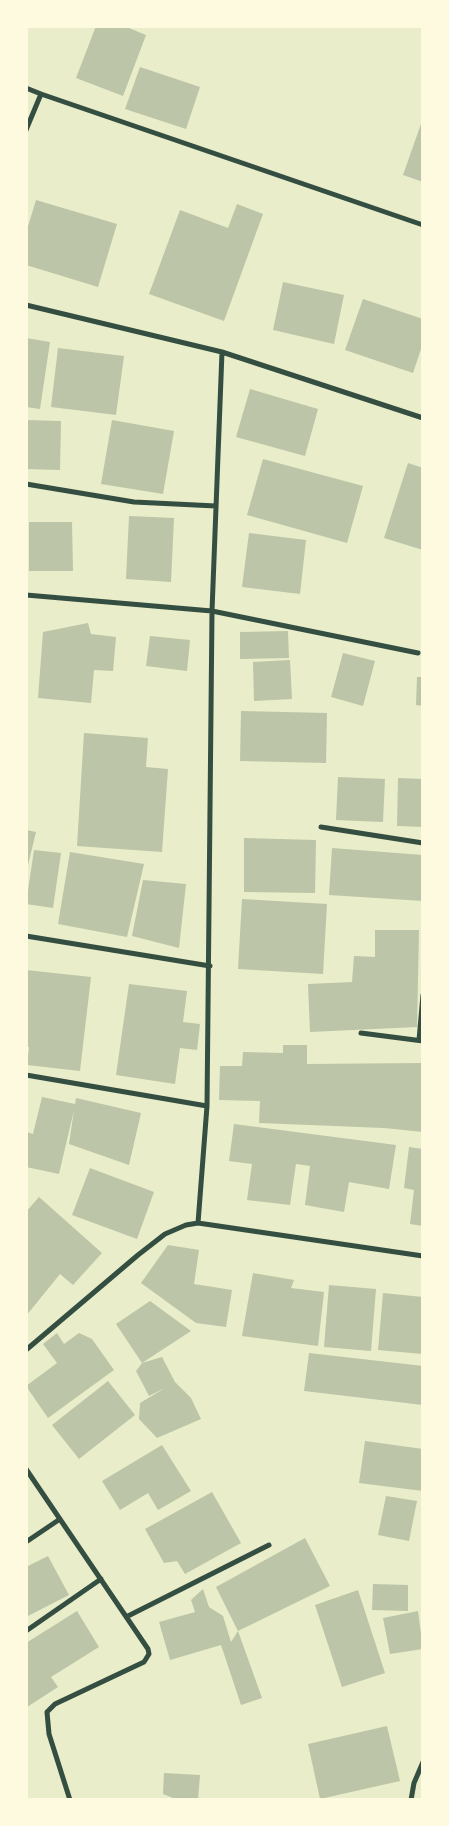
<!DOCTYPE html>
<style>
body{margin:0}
#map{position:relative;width:449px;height:1826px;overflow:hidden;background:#e9edc9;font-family:Lato,sans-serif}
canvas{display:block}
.frame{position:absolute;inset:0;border:28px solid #fefae0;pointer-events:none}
</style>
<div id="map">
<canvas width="449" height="1826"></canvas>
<div class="frame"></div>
</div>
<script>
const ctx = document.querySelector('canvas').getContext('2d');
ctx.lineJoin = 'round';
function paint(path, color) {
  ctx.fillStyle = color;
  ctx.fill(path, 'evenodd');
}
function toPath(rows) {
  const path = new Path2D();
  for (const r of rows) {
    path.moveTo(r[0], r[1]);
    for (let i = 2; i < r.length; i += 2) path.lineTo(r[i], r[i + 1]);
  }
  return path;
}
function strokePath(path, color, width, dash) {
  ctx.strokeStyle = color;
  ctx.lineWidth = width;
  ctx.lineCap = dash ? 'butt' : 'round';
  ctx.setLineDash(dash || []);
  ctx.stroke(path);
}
paint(toPath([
 [96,26,124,26,146,35,123,96,76,78],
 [140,67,200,87,186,129,125,109],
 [422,121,423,121,423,182,403,175],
 [36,200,117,224,98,287,26,265,26,233],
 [237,204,263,214,224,321,149,294,180,210,228,228],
 [283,282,344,295,334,344,273,330],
 [363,299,423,319,423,343,413,373,345,350],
 [26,338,50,342,40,409,26,407],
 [58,348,124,356,116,415,51,407],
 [250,389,318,409,305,456,236,437],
 [26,420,61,421,60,470,26,469],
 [112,420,174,431,163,494,101,484],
 [263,459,363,486,347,543,247,515],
 [408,463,423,468,423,550,384,538],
 [129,516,174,518,171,582,126,579],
 [29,522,72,522,73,571,29,571],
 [249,533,306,540,300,594,242,587],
 [88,623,91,634,116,637,113,671,94,670,91,703,38,698,43,632],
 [288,631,289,658,240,659,240,632],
 [150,636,190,640,187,671,146,666],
 [343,653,375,661,363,706,331,697],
 [290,660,292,699,254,701,253,662],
 [417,677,423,677,423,706,416,705],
 [241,711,327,713,326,763,240,761],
 [84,733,148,738,146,767,168,769,162,852,77,846],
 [338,777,385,779,383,822,336,820],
 [398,778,423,779,423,827,397,826],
 [26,830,36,832,27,869,26,869],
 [244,838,316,840,315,893,244,892],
 [332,848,423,855,423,901,329,895],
 [34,850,61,853,53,908,26,904],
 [70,852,144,864,127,937,58,924],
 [143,880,186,884,179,948,132,936],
 [242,899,327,904,323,974,238,969],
 [375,930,419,930,417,1027,310,1032,308,984,352,982,354,956,375,957],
 [26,970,91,977,80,1071,27,1065,29,1047,26,1046],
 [129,984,187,991,183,1022,200,1024,197,1050,180,1048,175,1084,116,1075],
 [283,1045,307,1045,307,1064,423,1063,423,1132,384,1128,259,1123,260,1101,219,1100,220,1066,242,1066,243,1052,283,1053],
 [42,1097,75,1104,76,1098,141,1113,129,1165,69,1144,74,1110,59,1174,26,1167,26,1132,33,1134],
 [234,1124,396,1145,389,1189,349,1182,344,1212,305,1205,310,1166,296,1164,290,1205,247,1200,252,1164,229,1161],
 [409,1147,423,1149,423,1226,410,1224,414,1190,404,1188],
 [90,1168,154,1192,137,1239,72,1215],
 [39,1197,102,1253,73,1285,60,1274,26,1316,26,1212],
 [168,1245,199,1250,194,1284,232,1290,226,1327,196,1323,141,1283],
 [253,1273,294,1280,291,1288,324,1292,318,1346,242,1336],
 [329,1285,376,1289,371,1351,324,1347],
 [383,1293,423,1297,423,1354,378,1350],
 [150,1301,191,1331,142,1363,162,1357,175,1382,191,1398,201,1419,157,1438,139,1419,140,1403,165,1388,149,1396,136,1371,142,1363,116,1324],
 [57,1333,64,1344,79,1333,92,1339,114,1370,48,1418,26,1386,57,1363,43,1344],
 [309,1353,423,1366,423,1405,304,1391],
 [108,1381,135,1415,79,1459,52,1425],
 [365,1441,423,1449,423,1491,359,1483],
 [162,1445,191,1491,158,1510,148,1493,120,1510,102,1481],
 [212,1492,241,1543,185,1574,177,1561,164,1563,145,1529],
 [386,1496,417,1501,409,1541,378,1535],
 [305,1538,330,1586,238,1631,216,1587],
 [48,1556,69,1595,26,1617,26,1567],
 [373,1584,408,1585,408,1611,372,1610],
 [203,1589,209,1607,223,1616,231,1642,238,1631,262,1698,241,1705,221,1645,170,1660,159,1622,195,1612,191,1600],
 [358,1590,385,1673,342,1687,315,1605],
 [77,1611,99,1647,51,1677,58,1687,27,1707,26,1643],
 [418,1611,423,1649,390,1654,383,1618],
 [387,1726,400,1781,320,1799,308,1744],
 [164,1773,200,1775,198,1800,178,1800,163,1794]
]), '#bcc5a7');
strokePath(toPath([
 [26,88,41,94,26,130],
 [41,94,423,225],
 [26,305,222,352,423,418],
 [26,484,134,502,216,506],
 [26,595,212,611,418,653],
 [321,827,423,843],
 [26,936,210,966],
 [361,1033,423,1041],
 [419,1040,423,995],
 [26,1075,207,1106],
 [198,1223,207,1106,212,611,222,352],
 [26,1350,138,1255,165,1234,186,1225,198,1223,423,1256],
 [26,1469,148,1649,149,1654,144,1662,55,1704,47,1712,49,1734,70,1800],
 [26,1542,60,1519],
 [126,1617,269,1545],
 [26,1631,101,1579],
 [411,1800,414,1783,423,1762]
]), '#344e41', 5);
</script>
